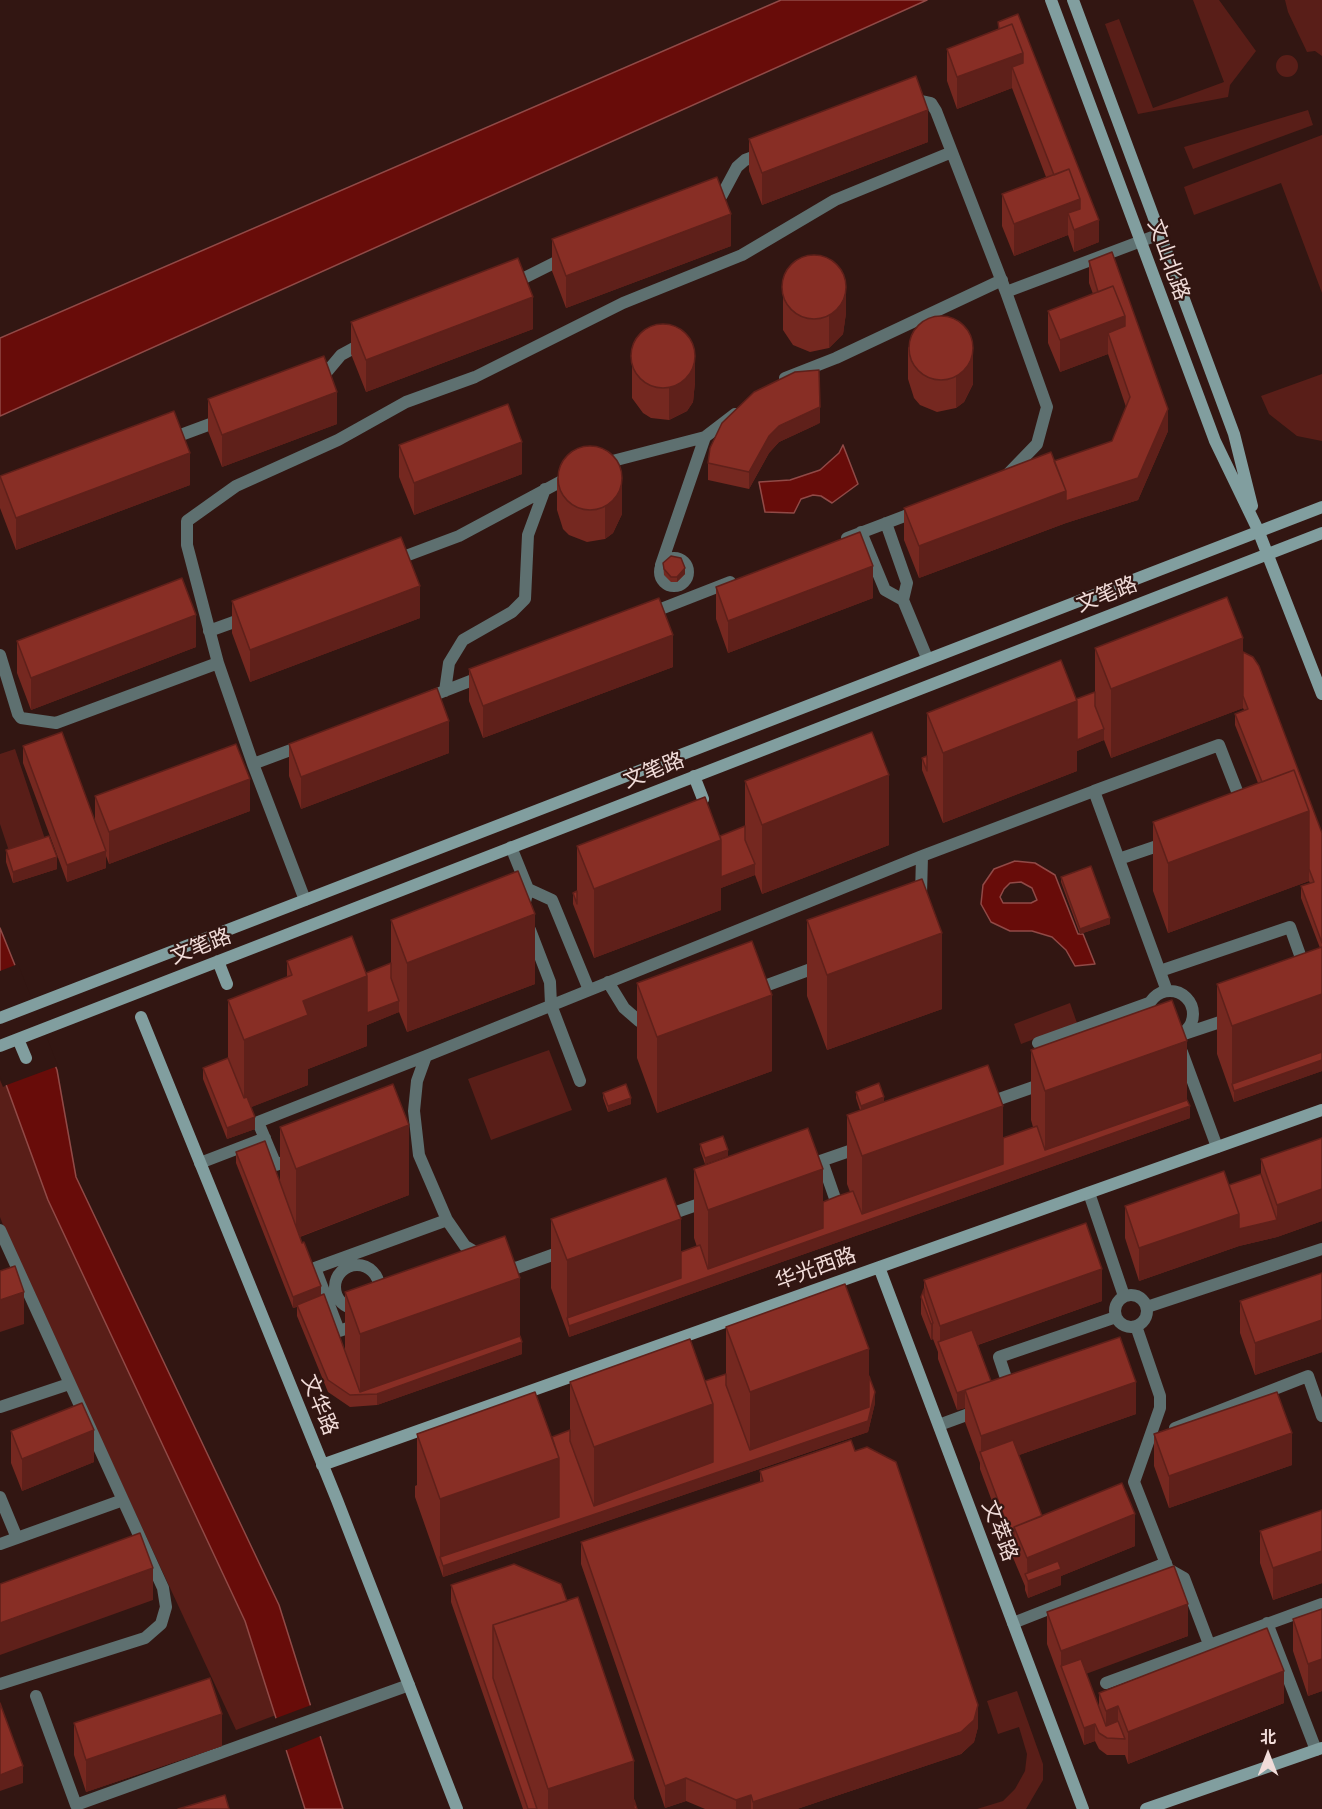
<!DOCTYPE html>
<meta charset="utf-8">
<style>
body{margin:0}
#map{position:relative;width:1322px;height:1809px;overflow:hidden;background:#321612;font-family:"Open Sans","Noto Sans SC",sans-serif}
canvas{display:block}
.north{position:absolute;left:1238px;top:1725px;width:60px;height:60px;-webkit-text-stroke:4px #321612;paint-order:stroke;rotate:0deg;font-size:16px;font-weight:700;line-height:24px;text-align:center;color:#f1dcd9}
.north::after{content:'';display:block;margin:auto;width:21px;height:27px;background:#f1dcd9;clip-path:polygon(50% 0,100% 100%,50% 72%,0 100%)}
</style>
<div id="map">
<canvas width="1322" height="1809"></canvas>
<div class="north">北</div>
</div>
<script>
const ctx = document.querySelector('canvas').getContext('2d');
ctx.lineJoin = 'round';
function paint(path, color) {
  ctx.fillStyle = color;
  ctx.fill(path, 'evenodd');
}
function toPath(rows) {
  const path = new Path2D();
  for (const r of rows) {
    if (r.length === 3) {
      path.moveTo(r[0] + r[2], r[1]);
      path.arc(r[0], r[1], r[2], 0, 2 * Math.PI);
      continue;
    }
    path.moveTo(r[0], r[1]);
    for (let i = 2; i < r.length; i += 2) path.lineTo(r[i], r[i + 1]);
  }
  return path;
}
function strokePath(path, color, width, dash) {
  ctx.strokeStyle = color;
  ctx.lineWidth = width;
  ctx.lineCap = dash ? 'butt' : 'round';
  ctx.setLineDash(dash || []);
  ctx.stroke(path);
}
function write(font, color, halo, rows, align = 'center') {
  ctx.font = font + ' "Open Sans","Noto Sans SC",sans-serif';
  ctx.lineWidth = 4.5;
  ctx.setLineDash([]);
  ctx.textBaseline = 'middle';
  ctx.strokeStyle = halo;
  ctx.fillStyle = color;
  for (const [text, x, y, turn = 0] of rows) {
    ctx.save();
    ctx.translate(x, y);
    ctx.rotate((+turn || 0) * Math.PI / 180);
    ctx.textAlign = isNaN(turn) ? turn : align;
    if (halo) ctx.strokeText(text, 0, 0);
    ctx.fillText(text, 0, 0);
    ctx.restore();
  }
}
paint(toPath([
 [1193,0,1219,0,1256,51,1230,85,1228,97,1138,114,1105,24,1119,19,1153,108,1224,82],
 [1285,0,1322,0,1322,56,1315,51,1307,52,1288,12],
 [1287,66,11],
 [1308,110,1313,125,1193,169,1184,147],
 [1322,135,1322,293,1281,183,1194,215,1184,187],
 [1322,374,1322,441,1297,436,1269,414,1261,396],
 [15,749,47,845,11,857,0,824,0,754],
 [1070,1003,1077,1023,1021,1044,1014,1024],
 [549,1050,572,1110,491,1140,468,1079],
 [0,1080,3,1087,7,1085,9,1091,245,1621,276,1715,236,1730,9,1241,0,1217],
 [1017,1691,1043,1764,1043,1780,1026,1809,977,1809,1003,1801,1015,1789,1025,1771,1027,1754,1019,1727,998,1734,987,1701]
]), '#591e18');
const water = toPath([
 [781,0,927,0,0,416,0,338,781,0],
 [843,445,858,484,832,503,821,496,813,495,801,499,794,513,765,512,759,482,790,480,820,470,839,453,843,445],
 [1015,861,1035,863,1055,875,1078,934,1083,934,1095,964,1075,966,1066,950,1052,937,1032,931,1010,931,991,922,981,904,983,885,994,869,1015,861],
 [1021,882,1032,888,1037,900,1031,903,1003,903,1000,897,1004,889,1010,883,1021,882],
 [0,928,57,1070,76,1177,279,1605,343,1809,305,1809,245,1621,48,1200,0,1068,0,928]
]);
paint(water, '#680c09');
strokePath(water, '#914a47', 1.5);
paint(toPath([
 [18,964,58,1066,4,1086,0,1076,0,971],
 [314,1704,323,1735,284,1751,274,1719]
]), '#321612');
strokePath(toPath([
 [911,102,917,100,931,103,936,111,1006,292,1047,407,1037,444,1008,474],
 [711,201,722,195,737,167,745,160,764,153],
 [512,284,566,257],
 [1006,292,1160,234],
 [785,378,836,358,1002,280],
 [320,380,341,355,365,342],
 [170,439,224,419],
 [601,464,705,437,735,414],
 [886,523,907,583,903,600,927,658],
 [861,532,885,590,903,600],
 [847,538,918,511],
 [674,572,14],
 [395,560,459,536,571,476],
 [661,565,705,437],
 [648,614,730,582],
 [209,631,245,618],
 [0,655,18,714,21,718,56,723,218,663,253,764,304,745],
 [218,663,187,545,187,521,236,486,338,440,406,402,475,377,623,303,742,255,835,200,952,152],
 [445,691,449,663,463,640,512,612,525,599,528,535,545,489],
 [424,699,483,676],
 [253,764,305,900],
 [1094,791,1219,745,1242,804],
 [511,847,528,889,523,910],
 [1119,859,1169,842],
 [528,889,552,900,589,990],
 [921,895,922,856],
 [530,930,550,982,551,1005,580,1081],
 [1160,971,1290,927,1305,969],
 [608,982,624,1008,639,1021,653,1023],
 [754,990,822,965],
 [1170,1014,23],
 [1169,1039,1232,1018],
 [1038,1043,1149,1003],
 [1182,1052,1217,1147],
 [985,1104,1045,1083],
 [295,1157,276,1165,258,1122,426,1056],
 [822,1161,838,1207],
 [200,1163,265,1138],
 [806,1166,861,1147],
 [1089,1193,1124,1296],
 [665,1216,708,1201],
 [0,1230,163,1588,166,1607,161,1624,145,1638,0,1684],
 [482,1256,465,1246,447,1220,419,1155,414,1111,417,1081,426,1056,922,856,1094,791,1167,991],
 [357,1287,22],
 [500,1266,516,1268,566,1250],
 [1131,1311,16],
 [1147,1307,1322,1249],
 [360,1324,339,1331,315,1268,447,1220],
 [1136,1326,1160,1396,1160,1408,1134,1482,1168,1569,1184,1578,1209,1644],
 [1010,1390,999,1357,1116,1317],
 [0,1407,69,1384],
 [939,1425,980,1410],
 [1175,1428,1308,1376,1322,1416],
 [0,1497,17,1538],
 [0,1544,123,1500],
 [1013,1623,1166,1563],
 [1267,1623,1316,1750],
 [1106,1683,1322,1604],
 [36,1696,76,1805,409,1685]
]), '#5e7070', 12);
strokePath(toPath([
 [1051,0,1215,441,1258,530,1322,694],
 [1073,0,1234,434,1252,506],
 [694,776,703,799],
 [218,961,227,984],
 [141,1017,337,1500,457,1809],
 [0,1018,1322,507],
 [18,1039,26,1058],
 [0,1046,1322,533],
 [879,1267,1083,1809],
 [322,1465,1322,1110],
 [1146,1809,1322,1748]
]), '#819e9f', 12);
paint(toPath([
 [998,22,1099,242,1074,252,1068,235,1014,256,1002,226,1002,194,1046,177,1012,88,957,109,947,81,947,49,998,29],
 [749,139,928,142,762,205,749,171],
 [552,239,731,246,566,308,552,271],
 [1089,261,1168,431,1138,500,1066,523,919,578,904,540,904,508,1054,461,1112,441,1126,407,1108,354,1060,372,1048,343,1048,311,1093,294,1089,283],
 [783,276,846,313,843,334,829,348,810,352,793,345,783,330],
 [351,322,533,329,366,392,351,354],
 [632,345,695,382,693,402,687,411,669,420,651,418,643,413,632,398],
 [908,347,973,384,964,402,956,408,937,412,920,405,914,398,908,379],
 [208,399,337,424,222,467,208,431],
 [820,423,779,442,769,453,749,489,708,480,708,463],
 [399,445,522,474,414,515,399,477],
 [0,476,190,485,16,550,0,508],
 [557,478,622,514,613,533,605,539,587,542,569,535,563,529,557,510],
 [663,563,685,574,677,582,671,582,664,575],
 [716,587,873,598,728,653,716,619],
 [232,601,420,618,250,682,232,633],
 [17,641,196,647,31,710,17,673],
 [1095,648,1243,652,1322,833,1322,1071,1234,1102,1217,1054,1217,984,1320,948,1301,898,1301,886,1310,883,1309,881,1168,933,1153,891,1153,822,1258,783,1235,725,1235,714,1244,710,1243,708,1111,758,1104,740,1077,751,1077,771,943,823,922,770,922,758,927,756,927,713,1076,699,1095,692],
 [673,667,483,738,469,701,469,669],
 [289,744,449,753,301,809,289,776],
 [23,746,95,822,95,796,250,811,109,864,106,856,106,868,67,882,23,763],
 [745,781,889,845,762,894,755,875,721,888,721,910,594,958,573,904,573,893,577,891,577,846,720,836,745,826],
 [6,850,57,869,13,883,6,862],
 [1061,877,1110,924,1080,934,1061,882],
 [391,920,535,984,407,1032,399,1012,367,1025,367,1046,308,1069,308,1085,251,1107,255,1129,227,1139,203,1079,203,1068,228,1058,228,1000,287,977,287,961,366,973,391,963],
 [807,920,942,1009,827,1050,807,996],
 [637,983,772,1071,657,1113,637,1058],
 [1031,1050,1187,1100,1190,1118,569,1337,551,1288,551,1219,681,1252,697,1247,694,1238,694,1169,823,1202,850,1192,847,1184,847,1115,860,1110,856,1098,856,1092,884,1102,1003,1138,1033,1127,1031,1120],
 [603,1093,631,1104,608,1112,603,1098],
 [280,1127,409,1195,300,1237,321,1296,345,1352,345,1292,520,1336,522,1354,377,1405,350,1407,328,1392,297,1316,297,1307,293,1308,236,1163,236,1152,280,1182],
 [1322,1138,1322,1221,1277,1237,1239,1246,1139,1281,1125,1238,1125,1206,1229,1185,1261,1174,1261,1159],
 [700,1144,728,1156,705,1164,700,1150],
 [1322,1273,1322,1352,1255,1375,1240,1333,1240,1301],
 [924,1280,1102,1301,978,1345,991,1381,1136,1414,1019,1455,1042,1516,1135,1546,1061,1576,1061,1585,1028,1598,1025,1590,1025,1586,1014,1560,980,1469,980,1463,965,1422,965,1408,957,1410,938,1359,938,1352,933,1339,931,1340,921,1314,921,1297,924,1289],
 [726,1327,869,1376,875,1403,868,1432,443,1577,415,1497,415,1486,417,1485,417,1434,552,1437,570,1430,570,1382,705,1381,726,1374],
 [11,1431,94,1462,22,1491,11,1463],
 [1154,1434,1292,1465,1169,1508,1154,1466],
 [855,1451,978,1727,974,1742,961,1754,797,1809,705,1809,686,1801,665,1808,581,1564,581,1542,760,1482,760,1471],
 [1322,1510,1322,1583,1273,1600,1260,1563,1260,1531],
 [514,1564,634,1800,637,1809,523,1809,451,1602,451,1585],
 [1322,1609,1322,1691,1308,1696,1293,1651,1293,1619],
 [1047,1612,1188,1636,1086,1673,1099,1708,1099,1693,1284,1703,1128,1764,1125,1755,1107,1755,1099,1749,1095,1741,1084,1745,1047,1644],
 [74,1723,222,1746,86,1792,74,1755]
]), '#752820');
paint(toPath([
 [1023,53,1023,85,1012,67,1012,88,957,109,957,77],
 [928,110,928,142,762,205,762,173],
 [1080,199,1099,220,1099,242,1074,252,1074,230,1068,213,1068,235,1014,256,1014,224],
 [731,214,731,246,566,308,566,276],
 [846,281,846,313,843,334,829,348,829,316],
 [533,297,533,329,366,392,366,360],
 [1125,316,1125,348,1108,333,1108,354,1060,372,1060,340],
 [695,350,695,382,693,402,687,411,669,420,669,388],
 [973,352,973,384,964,402,956,408,956,376],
 [337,392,337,424,222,467,222,435],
 [820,407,820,423,779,442,769,453,749,489,749,472,769,436,779,426],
 [1168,409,1168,431,1138,500,1066,523,1066,501],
 [522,442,522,474,414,515,414,483],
 [190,453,190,485,16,550,16,518],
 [622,482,622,514,613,533,605,539,605,507],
 [1066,491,1066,523,919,578,919,546],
 [873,566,873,598,728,653,728,621],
 [685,568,685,574,677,582,677,577],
 [420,586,420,618,250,682,250,650],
 [196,615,196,647,31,710,31,678],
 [673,635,673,667,483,738,483,706],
 [1243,638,1243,708,1111,758,1111,689],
 [1077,701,1104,729,1104,740,1077,751,1077,771,943,823,943,753],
 [449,721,449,753,301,809,301,777],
 [889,775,889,845,762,894,762,825],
 [250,779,250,811,109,864,109,832],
 [1309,811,1309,881,1168,933,1168,863],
 [721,840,755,864,755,875,721,888,721,910,594,958,594,889],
 [106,851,106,868,67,882,67,865],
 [57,857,57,869,13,883,13,872],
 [535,914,535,984,407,1032,407,963],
 [1110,918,1110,924,1080,934,1080,929],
 [942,933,942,1009,827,1050,827,975],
 [367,976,399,1001,399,1012,367,1025,367,1046,308,1069,308,1085,244,1110,244,1040,303,1001],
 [1322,994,1322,1071,1234,1102,1234,1091,1232,1084,1232,1095,1232,1026],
 [772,995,772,1071,657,1113,657,1037],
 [1187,1041,1187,1107,1190,1106,1190,1118,569,1337,569,1326,567,1318,567,1260,681,1219,681,1286,708,1277,708,1210,823,1169,823,1236,862,1222,862,1156,1003,1106,1003,1172,1045,1157,1045,1091],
 [884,1097,884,1103,861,1111,861,1106],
 [631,1098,631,1104,608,1112,608,1106],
 [255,1117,255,1129,227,1139,227,1128],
 [409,1125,409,1195,296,1238,296,1169],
 [728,1150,728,1156,705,1164,705,1158],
 [1322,1189,1322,1221,1277,1237,1239,1246,1139,1281,1139,1248,1239,1214,1277,1220,1277,1205],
 [1102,1269,1102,1301,943,1357,940,1348,940,1326],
 [520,1278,520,1343,522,1342,522,1354,377,1405,377,1394,360,1395,360,1334],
 [321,1286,321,1297,293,1308,293,1297],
 [24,1292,24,1324,0,1332,0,1300],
 [1322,1320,1322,1352,1255,1375,1255,1343],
 [933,1323,933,1339,931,1340,931,1324],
 [869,1349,869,1417,875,1392,875,1403,868,1432,443,1577,443,1566,440,1557,440,1569,440,1499,559,1458,594,1515,594,1447,713,1404,750,1461,750,1392],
 [1136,1382,1136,1414,985,1467,981,1456,981,1436],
 [965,1391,965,1408,957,1410,957,1393],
 [94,1430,94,1462,22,1491,22,1459],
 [1292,1433,1292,1465,1169,1508,1169,1476],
 [1135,1514,1135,1546,1061,1576,1061,1585,1028,1598,1027,1558],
 [1322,1551,1322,1583,1273,1600,1273,1568],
 [153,1568,153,1600,0,1655,0,1623],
 [1188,1604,1188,1636,1067,1681,1061,1666,1061,1651],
 [1322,1659,1322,1691,1308,1696,1308,1664],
 [1284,1671,1284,1703,1128,1764,1128,1732],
 [978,1705,978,1727,974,1742,961,1754,797,1809,753,1809,753,1802],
 [1118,1706,1118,1738,1106,1738,1106,1711],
 [222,1714,222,1746,86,1792,86,1760],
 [1095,1724,1095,1741,1084,1745,1084,1728],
 [634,1761,634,1809,548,1809,548,1789],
 [23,1766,23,1783,0,1791,0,1775],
 [686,1778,686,1801,665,1808,665,1786],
 [751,1795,751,1809,736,1809,736,1800]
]), '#5f201a');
const building = toPath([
 [1018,14,1099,220,1074,230,1068,213,1080,209,1080,199,1069,169,1054,175,1012,67,1023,63,1023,53,1012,24,999,29,998,22,1018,14],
 [1012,24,1023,53,957,77,947,49,1012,24],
 [916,76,928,110,762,173,749,139,916,76],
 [1069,169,1080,199,1014,224,1002,194,1069,169],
 [717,177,731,214,566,276,552,239,717,177],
 [1112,252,1168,409,1138,478,1066,501,1066,491,1054,461,1112,441,1130,397,1108,333,1125,326,1125,316,1113,286,1098,292,1089,261,1112,252],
 [814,287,32],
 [518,258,533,297,366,360,351,322,518,258],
 [1113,286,1125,316,1060,340,1048,311,1113,286],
 [941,348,32],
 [663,356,32],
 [324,356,337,392,222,435,208,399,324,356],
 [819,370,820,407,779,426,769,436,749,472,708,463,710,448,722,423,754,392,795,372,819,370],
 [508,404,522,442,414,483,399,445,508,404],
 [174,411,190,453,16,518,0,476,174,411],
 [590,478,32],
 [1051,452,1066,491,919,546,904,508,1051,452],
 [860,532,873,566,728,621,716,587,860,532],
 [401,537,420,586,250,650,232,601,401,537],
 [671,556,681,558,685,568,677,577,671,577,664,569,663,563,671,556],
 [182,578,196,615,31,678,17,641,182,578],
 [1227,597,1243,638,1111,689,1095,648,1227,597],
 [659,598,673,635,483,706,469,669,659,598],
 [1243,652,1253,657,1259,666,1322,833,1322,943,1301,886,1314,882,1309,869,1309,811,1294,770,1262,782,1235,714,1248,709,1243,696,1243,652],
 [1061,660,1077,701,943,753,927,713,1061,660],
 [437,688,449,721,301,777,289,744,437,688],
 [1095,692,1095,706,1104,729,1077,740,1077,701,1076,699,1095,692],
 [62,732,106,851,67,865,23,746,62,732],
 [872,732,889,775,762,825,745,781,872,732],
 [236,744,250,779,109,832,95,796,236,744],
 [927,756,927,771,922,758,927,756],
 [1294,770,1309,811,1168,863,1153,822,1294,770],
 [705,797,721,840,594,889,577,846,705,797],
 [745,826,745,840,755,864,721,877,721,840,720,836,745,826],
 [49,836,57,857,13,872,6,850,49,836],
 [1091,866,1110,918,1080,929,1061,877,1091,866],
 [518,871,535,914,407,963,391,920,518,871],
 [922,879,942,933,827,975,807,920,922,879],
 [577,891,577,904,573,893,577,891],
 [352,936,367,976,303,1001,308,1015,244,1040,228,1000,292,975,287,961,352,936],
 [752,941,772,995,657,1037,637,983,752,941],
 [1322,947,1322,994,1232,1026,1217,984,1322,947],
 [391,963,391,978,399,1001,367,1013,367,976,366,973,391,963],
 [1172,1000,1187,1041,1045,1091,1031,1050,1172,1000],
 [1322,1052,1322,1060,1234,1091,1232,1084,1322,1052],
 [228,1058,244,1098,247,1097,255,1117,227,1128,203,1068,228,1058],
 [988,1065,1003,1106,862,1156,847,1115,988,1065],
 [879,1083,884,1097,861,1106,856,1092,879,1083],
 [393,1084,409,1125,296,1169,280,1127,393,1084],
 [626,1084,631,1098,608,1106,603,1093,626,1084],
 [1187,1100,1190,1106,569,1326,567,1318,681,1278,681,1252,700,1245,708,1269,823,1228,823,1202,838,1196,853,1191,862,1214,1003,1164,1003,1138,1037,1126,1045,1150,1187,1100],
 [808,1128,823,1169,708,1210,694,1169,808,1128],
 [723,1136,728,1150,705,1158,700,1144,723,1136],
 [1322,1138,1322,1189,1277,1205,1261,1159,1322,1138],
 [265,1141,302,1243,304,1242,321,1286,293,1297,236,1152,265,1141],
 [1224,1171,1239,1214,1139,1248,1125,1206,1224,1171],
 [1261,1174,1277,1220,1239,1229,1239,1214,1229,1185,1261,1174],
 [666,1178,681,1219,567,1260,551,1219,666,1178],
 [1086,1223,1102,1269,940,1326,924,1280,1086,1223],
 [505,1236,520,1278,360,1334,345,1292,505,1236],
 [15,1266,24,1292,0,1300,0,1271,15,1266],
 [1322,1273,1322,1320,1255,1343,1240,1301,1322,1273],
 [845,1284,869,1349,750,1392,726,1327,845,1284],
 [924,1289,924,1295,933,1323,931,1324,921,1297,924,1289],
 [324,1294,360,1392,520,1336,522,1342,377,1394,350,1395,328,1380,297,1305,324,1294],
 [972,1330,991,1381,957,1393,938,1342,972,1330],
 [1120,1337,1136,1382,981,1436,965,1390,1120,1337],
 [690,1339,713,1404,594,1447,570,1382,690,1339],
 [726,1374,726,1385,750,1450,869,1407,869,1376,875,1392,868,1421,443,1566,440,1557,559,1517,559,1458,552,1437,570,1430,570,1441,594,1506,713,1462,713,1404,705,1381,726,1374],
 [535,1392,559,1458,440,1499,417,1434,535,1392],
 [1277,1392,1292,1433,1169,1476,1154,1434,1277,1392],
 [82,1403,94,1430,22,1459,11,1431,82,1403],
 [851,1440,855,1451,867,1447,896,1462,978,1705,974,1720,961,1732,753,1802,751,1795,736,1800,686,1778,665,1786,581,1542,763,1481,760,1471,851,1440],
 [1013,1440,1042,1516,1014,1527,1014,1543,980,1452,1013,1440],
 [1122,1483,1135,1514,1027,1558,1014,1527,1122,1483],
 [1322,1510,1322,1551,1273,1568,1260,1531,1322,1510],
 [140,1533,153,1568,0,1623,0,1584,140,1533],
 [1058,1561,1061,1569,1028,1581,1025,1574,1058,1561],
 [514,1564,561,1584,567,1601,493,1625,493,1678,537,1809,528,1809,451,1585,514,1564],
 [1174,1566,1188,1604,1061,1651,1047,1612,1174,1566],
 [578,1597,634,1761,548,1789,493,1625,578,1597],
 [1322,1609,1322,1659,1308,1664,1293,1619,1322,1609],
 [1267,1628,1284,1671,1128,1732,1118,1706,1106,1711,1099,1693,1267,1628],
 [1081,1659,1106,1726,1118,1721,1125,1739,1107,1738,1099,1733,1095,1724,1084,1728,1061,1666,1081,1659],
 [210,1678,222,1714,86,1760,74,1723,210,1678],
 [0,1703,23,1766,0,1775,0,1703],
 [225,1795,229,1809,178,1809,225,1795],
 [634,1800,637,1809,634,1809,634,1800]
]);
paint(building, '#882e25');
strokePath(building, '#5f201a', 1.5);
write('21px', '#f1dcd9', '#321612', [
 ["文山北路",1168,260,70],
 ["文笔路",1107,595,-21],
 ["文笔路",654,771,-21],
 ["文笔路",201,947,-21],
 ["华光西路",816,1269,-20],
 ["文华路",319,1405,68],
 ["文萃路",999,1531,69]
]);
</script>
